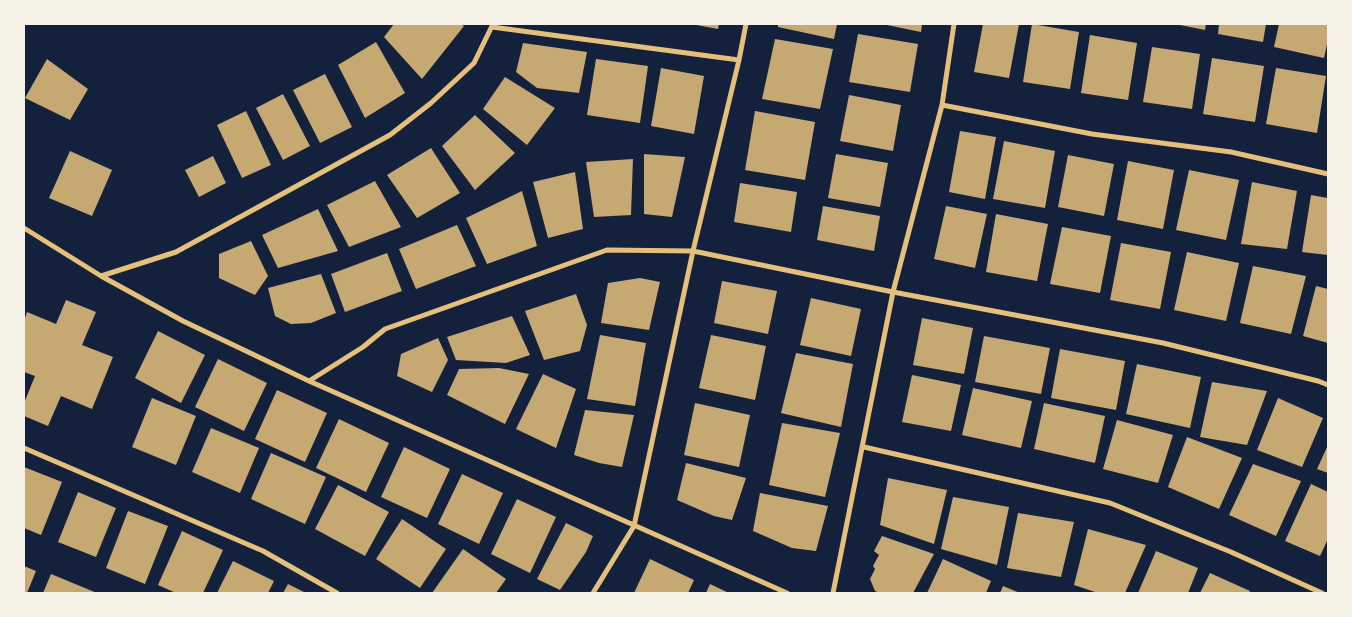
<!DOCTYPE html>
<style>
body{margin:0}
#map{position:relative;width:1352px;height:617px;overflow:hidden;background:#14213d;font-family:"Playfair Display",serif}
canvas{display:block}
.frame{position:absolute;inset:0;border:25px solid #f6f1e7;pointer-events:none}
</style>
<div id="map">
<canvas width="1352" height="617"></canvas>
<div class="frame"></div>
</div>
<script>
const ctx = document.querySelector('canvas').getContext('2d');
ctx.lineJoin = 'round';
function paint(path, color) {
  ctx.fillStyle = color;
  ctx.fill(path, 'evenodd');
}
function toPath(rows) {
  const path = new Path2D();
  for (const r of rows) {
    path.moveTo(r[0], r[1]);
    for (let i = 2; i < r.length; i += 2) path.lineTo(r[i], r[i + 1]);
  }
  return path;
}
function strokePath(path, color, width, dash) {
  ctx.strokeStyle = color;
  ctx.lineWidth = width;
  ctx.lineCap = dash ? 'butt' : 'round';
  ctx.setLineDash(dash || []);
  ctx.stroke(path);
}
paint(toPath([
 [394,24,460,24,464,26,422,79,384,37],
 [691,24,719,24,718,29],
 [778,24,837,24,834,39,778,27],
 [882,24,922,24,921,32],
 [983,24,1019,24,1009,78,974,72],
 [1032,24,1079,32,1070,89,1023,82],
 [1175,24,1206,24,1205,30],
 [1219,24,1266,24,1263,42,1218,34],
 [1279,24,1328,24,1328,40,1324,58,1274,47],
 [858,34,918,44,910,92,849,82],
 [1090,35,1137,43,1128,100,1081,93],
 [775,39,833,49,820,109,762,99],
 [376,42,405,93,365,118,338,65],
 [523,43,587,52,579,93,537,88,516,72],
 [1152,47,1200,54,1192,109,1143,102],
 [1212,58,1264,66,1255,122,1203,114],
 [47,59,88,89,70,120,25,98],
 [596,59,648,66,640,123,587,115],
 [661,68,704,76,694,134,651,126],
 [1276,68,1326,76,1317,133,1266,124],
 [325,74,352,127,320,143,293,90],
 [505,77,555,108,527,145,483,109],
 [283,94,310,146,283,160,256,108],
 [849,95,901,105,893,151,840,141],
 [246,111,271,165,242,178,217,125],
 [755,111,815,122,805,180,745,170],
 [475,115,515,153,475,190,442,146],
 [960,131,996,137,985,199,949,192],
 [1004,141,1055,151,1045,208,993,199],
 [431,148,460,193,417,218,387,175],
 [70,151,112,170,92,216,49,198],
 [644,154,685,157,672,217,644,214],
 [836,154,888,163,880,207,828,198],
 [1068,155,1114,164,1104,216,1058,207],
 [213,156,226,183,199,197,185,170],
 [633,159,631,215,594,217,586,162],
 [1128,161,1174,170,1163,229,1117,220],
 [1189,170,1239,180,1226,240,1176,230],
 [575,172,583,229,548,238,533,182],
 [375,181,401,227,349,247,327,205],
 [1252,182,1297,191,1287,249,1241,244],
 [740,183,797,192,791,232,734,222],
 [522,191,537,246,487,264,466,218],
 [1311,195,1328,198,1328,255,1302,252],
 [823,206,880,216,874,251,817,240],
 [946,206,987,214,975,268,934,259],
 [318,209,338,251,278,268,262,235],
 [996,214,1048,224,1037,281,986,272],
 [457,225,476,266,416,289,399,249],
 [1062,227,1111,236,1100,293,1050,284],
 [251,241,268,276,255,295,219,278,219,254],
 [1121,243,1171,252,1160,309,1110,300],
 [1187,252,1239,263,1226,321,1174,310],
 [387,253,402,291,345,312,331,274],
 [1253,266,1306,276,1291,334,1240,323],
 [321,274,336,313,311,323,291,324,275,316,268,288],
 [640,278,660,282,649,330,601,323,608,283],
 [722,281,777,291,768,334,714,323],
 [1316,286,1328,289,1328,343,1303,336],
 [576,294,587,325,580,351,544,360,525,311],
 [811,298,861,309,851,356,800,345],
 [66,300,96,312,82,345,113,357,92,409,61,396,48,426,24,416,24,403,35,376,24,372,24,321,27,312,56,324],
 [512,316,530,355,506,363,456,360,447,337],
 [922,318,973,328,964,374,913,365],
 [158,331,205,355,181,403,135,378],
 [600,335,646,343,635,406,587,399],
 [711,335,766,346,755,400,699,388],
 [984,336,1050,348,1041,394,975,382],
 [438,338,448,360,432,392,397,376,401,354],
 [1060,349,1125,361,1116,410,1051,398],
 [796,353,853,364,841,427,781,413],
 [218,359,267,383,244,431,195,407],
 [1137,364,1201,377,1190,428,1126,414],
 [499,368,529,374,505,424,447,395,459,369],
 [543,374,576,389,556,448,516,429],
 [912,375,961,385,951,431,902,422],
 [1212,382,1267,391,1247,445,1200,437],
 [973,388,1032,401,1021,448,962,435],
 [277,390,327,413,305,462,255,439],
 [152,398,196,416,176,465,132,447],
 [1278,398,1323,418,1302,467,1257,450],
 [695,403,750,415,739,467,684,455],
 [1044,403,1105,416,1095,463,1034,449],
 [585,410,634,415,622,467,599,463,574,455],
 [339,419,389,443,366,492,316,468],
 [1117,420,1173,435,1158,483,1103,469],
 [782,423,840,433,825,497,769,485],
 [211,428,259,448,240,493,192,472],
 [1187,437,1242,458,1219,509,1168,487],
 [1328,445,1328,473,1317,469],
 [404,447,450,469,427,518,381,497],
 [271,453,326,477,305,524,251,499],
 [686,463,746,478,732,520,714,516,677,500],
 [1253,464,1301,481,1276,536,1229,515],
 [24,467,62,482,41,535,24,528],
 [462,474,503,493,479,544,438,524],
 [888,478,947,490,934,544,880,525],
 [1311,484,1328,492,1328,539,1320,556,1285,541],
 [338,485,389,512,365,556,315,529],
 [78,492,116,508,96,557,58,542],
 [760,493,828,506,816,551,792,548,753,531],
 [953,497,1009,507,997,565,941,549],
 [517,499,556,517,530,573,491,554],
 [128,511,168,526,145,584,106,568],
 [1018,513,1074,522,1061,577,1007,568],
 [402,519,446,549,420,588,376,559],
 [566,523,593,536,586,552,560,590,537,579],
 [1088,529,1146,545,1125,593,1098,593,1074,585],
 [182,531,223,550,203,593,176,593,158,585],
 [882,536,934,554,913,593,880,593,875,591,870,579,875,569,873,566,879,555,874,551],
 [463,549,506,579,496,593,432,593],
 [1156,551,1198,568,1188,593,1138,593],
 [650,559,694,580,688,593,634,593],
 [943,559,991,581,986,593,927,593],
 [233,561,274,581,268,593,217,593],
 [24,566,36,571,27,593,24,593],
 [1210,573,1250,591,1249,593,1200,593],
 [51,574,97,593,43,593],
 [288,584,306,593,283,593],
 [710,584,729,593,706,593],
 [1003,586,1020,593,1000,593]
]), '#c6a872');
strokePath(toPath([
 [492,27,739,60],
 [942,105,1092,134,1231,152,1328,174],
 [24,228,101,276,183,321,309,381,787,593],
 [101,276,176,252,390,135,431,103,474,63,493,24],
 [309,381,363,347,385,329,607,250,693,251,893,292,1163,343,1318,381,1328,385],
 [864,447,1110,503,1231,552,1322,593],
 [24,448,263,551,337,593],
 [593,593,634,526,693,251,739,60,746,24],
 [833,593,893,292,942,105,954,24]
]), '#e5c07b', 5);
</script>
